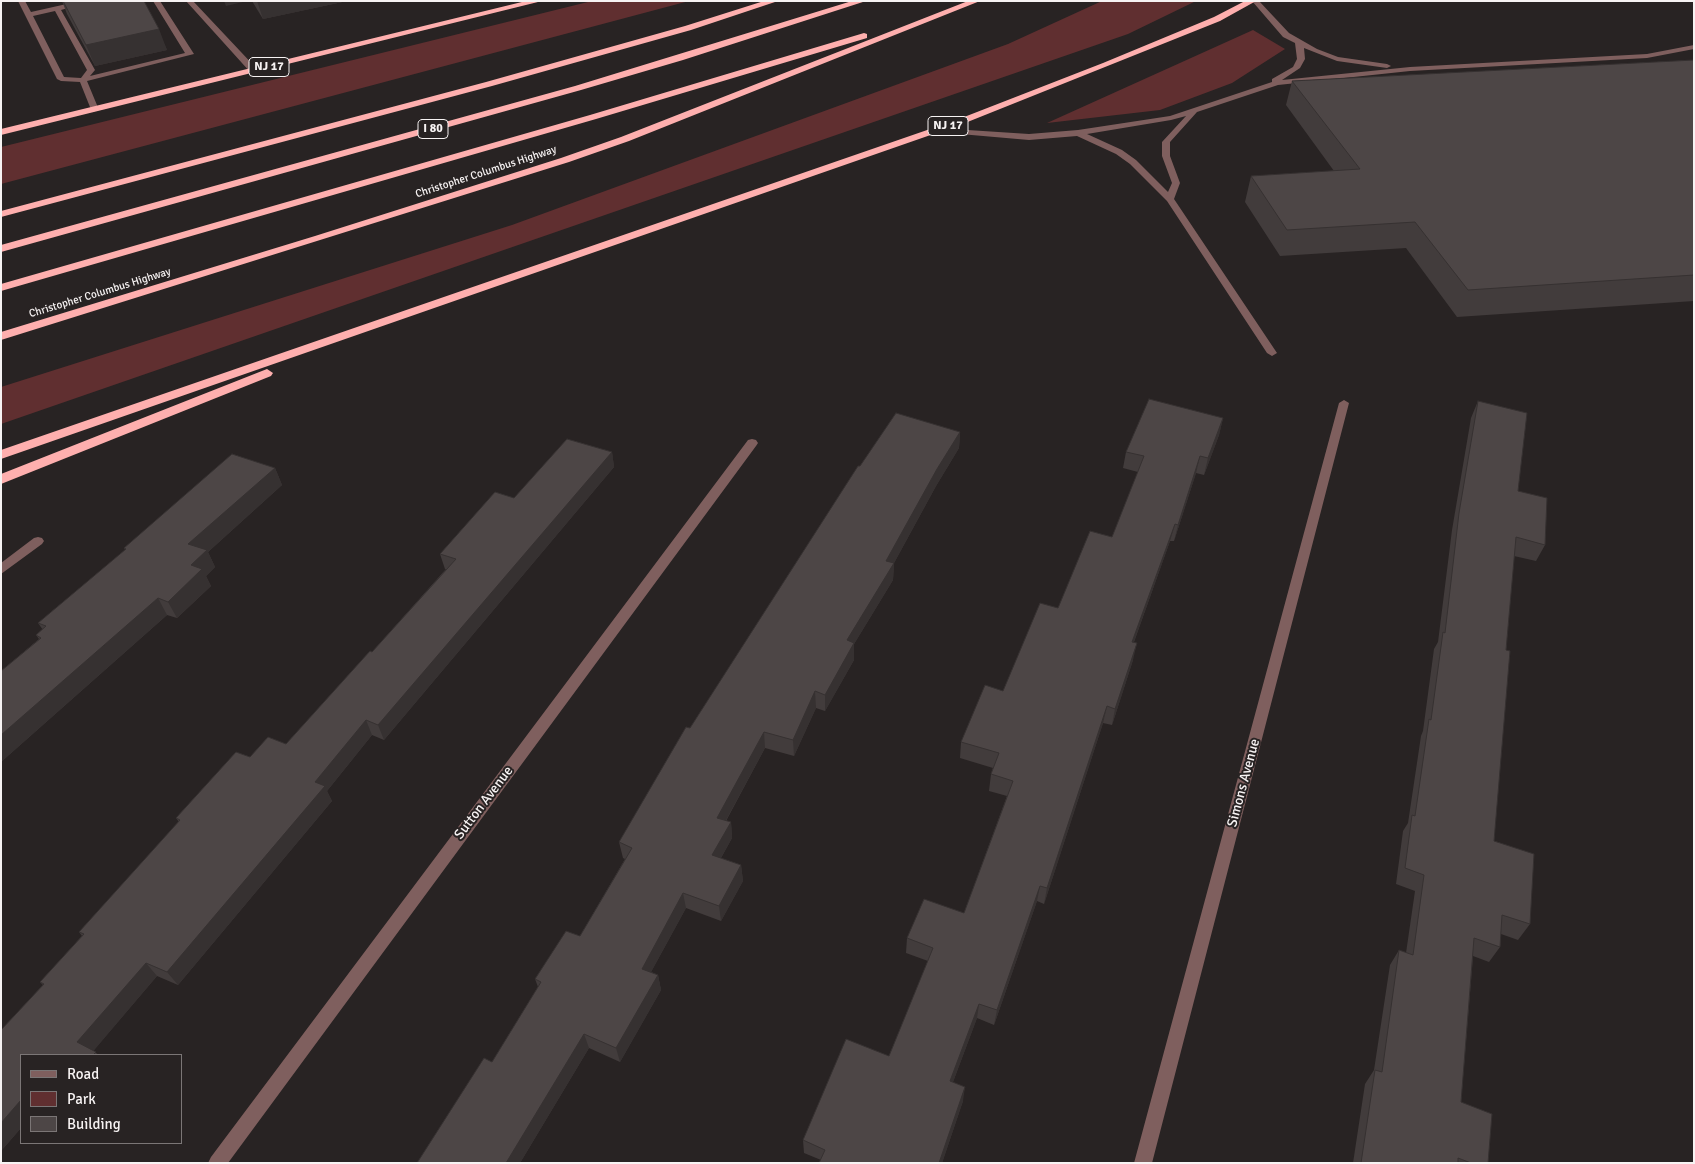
<!DOCTYPE html>
<style>
body{margin:0}
#map{position:relative;width:1695px;height:1164px;overflow:hidden;background:#282323;font-family:Signika,sans-serif}
canvas{display:block}
.frame{position:absolute;inset:0;border:2px solid #f7f3f3;pointer-events:none}
.legend{position:absolute;left:20px;top:1054px;width:162px;height:90px;box-sizing:border-box;background:#282323;border:1px solid #7b7676;margin:0;padding:6px 9px;list-style:none;font-size:15px;color:#f7f3f3}
.legend li{display:flex;align-items:center;gap:10px;height:25px}
.legend b{width:25px;border:1px solid #7b7676}
</style>
<div id="map">
<canvas width="1695" height="1164"></canvas>
<div class="frame"></div>
<ul class="legend">
<li><b style="height:6px;background:#7f5f5e"></b>Road</li>
<li><b style="height:14px;background:#602f30"></b>Park</li>
<li><b style="height:14px;background:#4d4646"></b>Building</li>
</ul>
</div>
<script>
const ctx = document.querySelector('canvas').getContext('2d');
ctx.lineJoin = 'round';
function paint(path, color) {
  ctx.fillStyle = color;
  ctx.fill(path, 'evenodd');
}
function toPath(rows) {
  const path = new Path2D();
  for (const r of rows) {
    path.moveTo(r[0], r[1]);
    for (let i = 2; i < r.length; i += 2) path.lineTo(r[i], r[i + 1]);
  }
  return path;
}
function strokePath(path, color, width, dash) {
  ctx.strokeStyle = color;
  ctx.lineWidth = width;
  ctx.lineCap = dash ? 'butt' : 'round';
  ctx.setLineDash(dash || []);
  ctx.stroke(path);
}
function write(font, color, halo, rows, align = 'center') {
  ctx.font = font + ' Signika,sans-serif';
  ctx.lineWidth = 4;
  ctx.setLineDash([]);
  ctx.textBaseline = 'middle';
  ctx.strokeStyle = halo;
  ctx.fillStyle = color;
  for (const [text, x, y, turn = 0] of rows) {
    ctx.save();
    ctx.translate(x, y);
    ctx.rotate((+turn || 0) * Math.PI / 180);
    ctx.textAlign = isNaN(turn) ? turn : align;
    if (halo) ctx.strokeText(text, 0, 0);
    ctx.fillText(text, 0, 0);
    ctx.restore();
  }
}
paint(toPath([
 [592,1,689,1,1,184,1,147],
 [1102,1,1196,1,1128,34,1,424,1,387,512,225,1008,44],
 [1253,30,1285,49,1232,83,1160,110,1047,123]
]), '#602f30');
paint(toPath([
 [18,1,25,1,31,12,80,1,93,1,61,10,95,70,90,76,185,53,153,1,160,1,194,54,87,81,99,110,92,112,80,82,61,81,57,79,18,1],
 [55,11,87,70,81,78,64,77,33,16,55,11],
 [186,1,193,1,257,69,257,73,251,73,186,1],
 [1252,1,1259,1,1289,33,1317,49,1338,57,1387,64,1391,66,1387,68,1337,61,1304,48,1305,59,1300,68,1282,80,1410,67,1647,54,1694,45,1694,49,1647,58,1410,71,1278,85,1197,112,1170,142,1170,156,1180,183,1174,199,1277,353,1272,356,1267,353,1167,201,1130,164,1116,154,1077,136,1029,140,937,132,933,130,937,128,1029,134,1078,130,1170,116,1272,82,1272,79,1293,67,1297,59,1295,43,1283,37,1252,1],
 [1186,116,1162,142,1162,156,1172,183,1168,192,1136,160,1122,150,1087,134,1171,120,1186,116],
 [1344,400,1349,403,1152,1163,1134,1163,1339,403,1344,400],
 [752,439,756,440,758,443,756,446,228,1163,208,1163,211,1157,748,440,752,439],
 [38,537,42,538,44,541,42,544,1,574,1,563,34,538,38,537]
]), '#7f5f5e');
paint(toPath([
 [526,1,542,1,1,135,1,129,526,1],
 [764,1,778,1,691,30,492,86,1,217,1,211,486,82,685,26,764,1],
 [852,1,866,1,683,60,581,90,1,252,1,245,575,86,852,1],
 [968,1,980,1,629,141,569,162,1,340,1,332,315,236,561,158,621,137,968,1],
 [1245,1,1256,1,1220,21,965,123,1,459,1,450,959,119,1103,63,1214,17,1245,1],
 [864,33,867,34,867,38,596,119,1,291,1,284,590,115,864,33],
 [267,369,273,373,271,376,1,484,1,474,267,369]
]), '#feafae');
paint(toPath([
 [62,1,144,1,167,50,95,66,67,14],
 [252,1,347,1,263,19],
 [1694,60,1694,301,1457,317,1406,248,1280,256,1245,202,1251,176,1334,171,1286,105,1292,81],
 [1478,401,1518,491,1545,545,1536,561,1514,556,1506,650,1494,841,1530,924,1518,940,1501,934,1500,947,1489,962,1473,956,1461,1102,1488,1163,1353,1163,1365,1084,1374,1070,1390,965,1399,950,1406,953,1415,891,1396,884,1403,831,1408,823,1421,736,1423,731,1434,649,1438,642,1452,530,1471,418],
 [1223,418,1219,435,1204,475,1196,473,1174,541,1170,541,1134,642,1133,660,1112,725,1103,723,1044,904,1037,901,994,1025,977,1018,953,1082,963,1101,942,1163,819,1163,821,1160,804,1153,803,1140,889,1056,928,961,906,953,907,938,964,913,1007,796,989,791,991,774,993,768,960,758,961,742,1003,691,1058,608,1112,537,1138,472,1123,468,1126,452],
 [960,432,959,448,936,486,894,563,893,580,854,644,854,660,825,711,816,708,794,756,765,748,726,821,731,822,732,838,721,858,741,865,743,881,721,921,686,908,651,972,658,975,661,990,620,1062,589,1048,520,1163,417,1163,492,1062,538,987,535,979,580,936,625,859,623,858,619,842,690,728,860,466],
 [567,439,612,452,614,467,384,740,372,735,327,791,332,801,178,985,157,976,93,1051,99,1055,21,1055,21,1128,1,1151,1,1030,43,985,40,982,82,936,79,932,179,822,176,818,236,752,250,757,268,737,286,744,370,651,372,652,446,569,445,569,440,554,495,492,514,498],
 [275,468,282,485,208,552,215,567,206,576,211,586,177,618,167,615,1,762,1,671,39,639,36,635,43,630,38,623,125,550,124,548]
]), '#423c3c');
paint(toPath([
 [224,1,247,1,226,6],
 [257,1,347,1,263,19],
 [159,29,167,50,95,66,86,45],
 [1223,418,1219,435,1204,475,1208,458],
 [960,432,959,448,936,486,894,563,893,580,854,644,854,660,825,711,825,695,847,640,886,561,937,469],
 [612,452,614,467,384,740,378,725],
 [1200,456,1196,473,1174,541,1178,525],
 [275,468,282,485,208,552,215,567,206,576,211,586,177,618,168,602,191,565,188,544],
 [1175,524,1170,541,1128,658,1132,642],
 [158,598,167,615,1,762,1,735],
 [1137,643,1133,660,1112,725,1115,709],
 [815,691,816,708,794,756,793,740],
 [1107,706,1103,723,1044,904,1047,888],
 [366,720,372,735,327,791,332,801,178,985,167,972,315,782],
 [764,732,765,748,719,833,717,818],
 [731,822,732,838,714,870,712,855],
 [741,865,743,881,721,921,719,906],
 [1040,886,1037,901,994,1025,997,1010],
 [683,893,686,908,645,983,642,969],
 [146,963,157,976,90,1055,77,1042],
 [658,975,661,990,620,1062,616,1048],
 [979,1004,977,1018,948,1095,950,1081],
 [584,1034,589,1048,520,1163,506,1163],
 [965,1087,963,1101,942,1163,939,1163],
 [21,1100,21,1128,1,1151,1,1123]
]), '#363131');
const building = toPath([
 [63,1,144,1,159,29,86,45,63,1],
 [1694,60,1694,275,1468,290,1415,222,1287,230,1251,176,1360,169,1292,81,1694,60],
 [1149,399,1223,418,1208,458,1200,456,1178,525,1175,524,1132,642,1137,643,1115,709,1107,706,1047,888,1040,886,997,1010,979,1004,950,1081,965,1087,939,1163,819,1163,825,1150,803,1140,846,1039,889,1056,933,948,907,938,924,899,964,913,1013,781,991,774,999,753,961,742,985,685,1003,691,1040,603,1058,608,1090,531,1112,537,1144,456,1126,452,1149,399],
 [1478,401,1527,413,1518,491,1547,498,1545,545,1516,537,1506,650,1510,651,1494,841,1534,854,1530,924,1502,915,1500,947,1474,938,1461,1102,1492,1114,1488,1163,1471,1163,1458,1158,1458,1163,1361,1163,1375,1070,1382,1072,1399,950,1413,955,1424,875,1405,868,1412,815,1415,816,1429,719,1431,720,1443,632,1445,633,1459,513,1478,401],
 [896,413,960,432,937,469,886,561,894,563,847,640,854,643,825,695,815,691,793,740,764,732,717,818,731,822,712,855,741,865,719,906,683,893,642,969,658,975,616,1048,584,1034,506,1163,417,1163,484,1058,492,1062,541,982,535,979,566,931,580,936,632,848,619,842,686,727,690,728,858,466,860,466,896,413],
 [567,439,612,452,378,725,366,720,315,782,325,786,167,972,146,963,77,1042,96,1052,93,1055,21,1055,21,1100,1,1123,1,1030,44,984,40,982,84,934,79,932,180,820,176,818,236,752,250,757,268,737,286,744,370,651,372,652,456,559,440,554,495,492,514,498,567,439],
 [232,454,275,468,188,544,207,550,191,565,202,569,168,602,158,598,1,735,1,671,41,638,36,635,46,626,38,623,126,549,124,548,232,454]
]);
paint(building, '#4d4646');
strokePath(building, '#363131', 1);
write('11px', '#f7f3f3', '#282323', [
 ["Christopher Columbus Highway",486,172,-18],
 ["Christopher Columbus Highway",100,293,-17]
]);
for (const [x, y, w] of [
 [269,67,40],
 [948,126,40],
 [433,129,30]
]) {
  const box = new Path2D();
  box.roundRect(x - w / 2, y - 9.5, w, 19, 4);
  ctx.fillStyle = '#282323';
  ctx.fill(box);
  strokePath(box, '#f7f3f3', 1);
}
write('bold 12px', '#f7f3f3', null, [
 ["NJ 17",269,67],
 ["NJ 17",948,126],
 ["I 80",433,129]
]);
write('14px', '#f7f3f3', '#282323', [
 ["Simons Avenue",1244,783,-75],
 ["Sutton Avenue",484,803,-53]
]);
</script>
